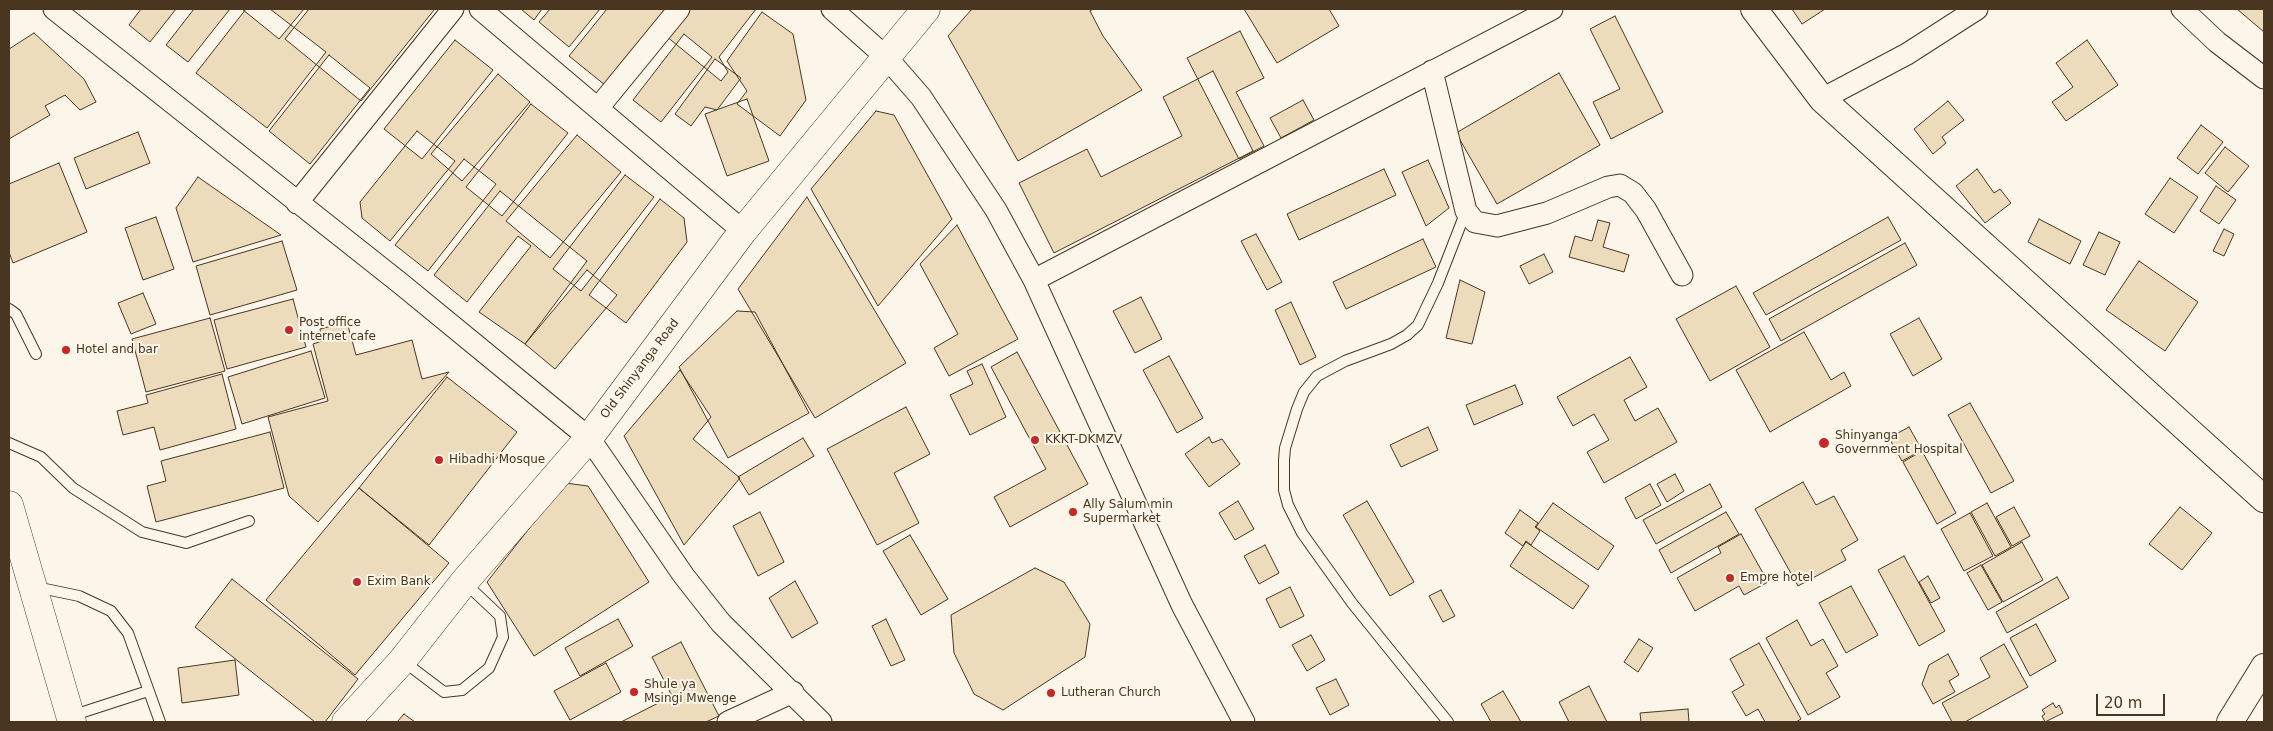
<!DOCTYPE html>
<style>
body{margin:0}
#map{position:relative;width:2273px;height:731px;overflow:hidden;background:#fbf6e9;font-family:"DejaVu Sans",sans-serif}
canvas{display:block}
.frame{position:absolute;inset:0;border:10px solid #4a3520;pointer-events:none}
.scale{position:absolute;left:2096px;top:694px;width:69px;height:22px;box-sizing:border-box;border:2px solid #4a3520;border-top:0;padding-left:6px;font-size:15px;line-height:18px;white-space:nowrap;color:#4a3520;-webkit-text-stroke:4px #fbf6e9;paint-order:stroke}
</style>
<div id="map">
<canvas width="2273" height="731"></canvas>
<div class="frame"></div>
<div class="scale">20 m</div>
</div>
<script>
const ctx = document.querySelector('canvas').getContext('2d');
ctx.lineJoin = 'round';
function paint(path, color) {
  ctx.fillStyle = color;
  ctx.fill(path, 'evenodd');
}
function toPath(rows) {
  const path = new Path2D();
  for (const r of rows) {
    path.moveTo(r[0], r[1]);
    for (let i = 2; i < r.length; i += 2) path.lineTo(r[i], r[i + 1]);
  }
  return path;
}
function strokePath(path, color, width, dash) {
  ctx.strokeStyle = color;
  ctx.lineWidth = width;
  ctx.lineCap = dash ? 'butt' : 'round';
  ctx.setLineDash(dash || []);
  ctx.stroke(path);
}
function write(font, color, halo, rows, align = 'center') {
  ctx.font = font + ' "DejaVu Sans",sans-serif';
  ctx.lineWidth = 4;
  ctx.setLineDash([]);
  ctx.textBaseline = 'middle';
  ctx.strokeStyle = halo;
  ctx.fillStyle = color;
  for (const [text, x, y, turn = 0] of rows) {
    ctx.save();
    ctx.translate(x, y);
    ctx.rotate((+turn || 0) * Math.PI / 180);
    ctx.textAlign = isNaN(turn) ? turn : align;
    if (halo) ctx.strokeText(text, 0, 0);
    ctx.fillText(text, 0, 0);
    ctx.restore();
  }
}
const building = toPath([
 [141,9,176,9,150,42,129,25,141,9],
 [194,9,230,9,188,62,166,45,194,9],
 [242,9,304,9,279,39,242,9],
 [246,9,270,9,326,52,267,128,196,73,246,9],
 [309,9,433,9,434,10,361,101,285,39,309,9],
 [521,9,542,9,534,20,521,9],
 [550,9,600,9,569,47,539,22,550,9],
 [607,9,674,9,610,89,569,56,607,9],
 [688,9,756,9,719,57,728,72,721,81,666,36,688,9],
 [972,9,1093,9,1090,11,1103,36,1142,90,1018,161,948,36,972,9],
 [1244,9,1329,9,1339,26,1277,63,1244,9],
 [1792,9,1825,9,1802,24,1792,9],
 [2237,9,2264,9,2264,32,2237,9],
 [762,12,793,34,806,100,780,136,737,104,747,91,727,61,762,12],
 [1615,16,1663,112,1611,139,1593,102,1620,89,1590,29,1615,16],
 [1240,31,1264,78,1236,92,1264,146,1239,159,1187,58,1240,31],
 [34,33,84,79,96,102,80,110,65,95,45,106,50,115,9,139,9,49,34,33],
 [684,34,712,57,661,122,633,100,684,34],
 [455,40,493,70,422,159,384,129,455,40],
 [2087,40,2118,85,2066,121,2052,102,2073,87,2056,63,2087,40],
 [329,55,370,88,310,164,269,131,329,55],
 [715,59,741,78,717,110,705,107,691,126,675,114,715,59],
 [1213,71,1253,151,1054,253,1019,183,1087,149,1101,177,1182,136,1163,97,1213,71],
 [1559,73,1600,145,1497,204,1456,133,1559,73],
 [498,74,530,102,462,181,431,154,498,74],
 [747,99,769,161,727,176,705,114,747,99],
 [1303,100,1314,120,1281,138,1270,118,1303,100],
 [1948,101,1964,120,1942,137,1946,143,1933,154,1914,129,1948,101],
 [531,104,568,133,502,216,466,187,531,104],
 [876,111,894,115,952,219,878,306,811,189,876,111],
 [2201,125,2223,142,2198,174,2177,158,2201,125],
 [417,131,455,161,390,241,362,218,360,202,417,131],
 [138,132,150,163,86,189,74,158,138,132],
 [577,135,621,172,550,258,506,221,577,135],
 [2225,147,2249,166,2228,192,2205,173,2225,147],
 [464,159,496,184,428,271,395,245,464,159],
 [1428,160,1449,208,1426,226,1402,172,1428,160],
 [59,163,87,232,13,263,9,252,9,184,59,163],
 [1384,169,1396,195,1299,240,1287,214,1384,169],
 [1977,169,1994,193,2000,189,2011,203,1985,223,1956,186,1977,169],
 [625,175,654,197,581,291,553,269,625,175],
 [198,177,281,235,193,262,176,208,198,177],
 [2170,178,2198,197,2174,233,2145,214,2170,178],
 [2216,186,2236,200,2219,224,2200,211,2216,186],
 [500,191,587,261,525,344,479,312,531,246,518,236,467,302,434,275,500,191],
 [807,197,906,363,815,418,738,289,807,197],
 [660,199,684,218,687,242,626,323,589,295,660,199],
 [156,217,174,269,143,280,125,228,156,217],
 [1888,217,1901,240,1766,315,1753,293,1888,217],
 [2039,219,2081,241,2070,264,2028,242,2039,219],
 [1598,220,1610,223,1603,247,1629,255,1624,272,1569,257,1575,236,1592,241,1598,220],
 [957,225,1018,339,949,376,934,348,958,334,920,264,957,225],
 [2224,229,2234,234,2224,256,2213,251,2224,229],
 [2099,232,2120,242,2105,275,2083,265,2099,232],
 [1256,234,1282,282,1267,290,1241,241,1256,234],
 [1423,239,1436,267,1346,309,1333,282,1423,239],
 [282,241,297,290,210,315,196,266,282,241],
 [1905,243,1917,265,1781,341,1769,319,1905,243],
 [1544,254,1553,272,1529,284,1520,266,1544,254],
 [2139,261,2198,302,2165,351,2106,310,2139,261],
 [587,270,617,295,555,369,525,344,587,270],
 [1460,280,1485,292,1472,344,1446,338,1460,280],
 [1736,286,1770,347,1710,381,1676,319,1736,286],
 [143,293,156,324,131,334,118,303,143,293],
 [1141,297,1162,339,1135,353,1113,311,1141,297],
 [293,299,306,347,227,369,214,320,293,299],
 [1291,302,1316,357,1300,365,1275,310,1291,302],
 [737,311,755,312,809,413,728,458,679,367,737,311],
 [210,318,225,371,146,392,132,339,210,318],
 [1919,318,1942,359,1913,376,1890,334,1919,318],
 [347,322,356,355,412,340,422,379,449,372,318,522,289,496,268,417,328,401,313,344,322,341,320,329,347,322],
 [1804,332,1831,380,1844,372,1851,386,1770,432,1736,370,1804,332],
 [311,351,325,398,242,424,228,377,311,351],
 [1017,352,1088,484,1010,527,994,497,1046,469,991,367,1017,352],
 [1169,356,1203,418,1177,433,1143,370,1169,356],
 [1630,357,1647,387,1624,400,1635,421,1658,408,1677,442,1604,483,1587,452,1609,440,1594,414,1573,426,1557,397,1630,357],
 [982,364,1006,417,970,435,950,395,973,384,967,371,982,364],
 [680,370,711,417,693,439,740,478,684,545,624,436,680,370],
 [222,374,236,429,160,450,154,427,123,435,117,411,148,403,146,395,222,374],
 [447,377,517,432,429,545,359,488,447,377],
 [1515,385,1523,404,1474,425,1466,405,1515,385],
 [1970,403,2014,481,1991,493,1948,415,1970,403],
 [906,407,930,454,894,473,919,523,877,545,827,449,906,407],
 [1428,427,1438,450,1401,467,1390,445,1428,427],
 [1909,427,1922,450,1902,461,1889,438,1909,427],
 [270,432,284,488,156,522,147,486,166,481,161,461,270,432],
 [1209,437,1212,443,1222,439,1240,464,1209,487,1185,454,1209,437],
 [803,438,814,456,749,495,738,477,803,438],
 [1922,451,1956,513,1937,524,1903,462,1922,451],
 [1675,474,1684,491,1667,502,1657,484,1675,474],
 [1803,482,1816,505,1834,496,1858,540,1841,550,1846,560,1798,586,1755,509,1803,482],
 [565,483,588,486,649,582,534,656,487,582,565,483],
 [1650,484,1661,505,1636,519,1625,498,1650,484],
 [1710,484,1722,507,1656,544,1643,520,1710,484],
 [359,488,449,563,355,675,266,600,359,488],
 [1238,501,1254,529,1235,540,1219,513,1238,501],
 [1367,501,1414,582,1390,596,1343,515,1367,501],
 [1553,503,1614,546,1598,570,1536,527,1553,503],
 [1987,503,2011,547,1995,556,1971,512,1987,503],
 [2014,507,2030,536,2012,546,1996,517,2014,507],
 [2180,507,2212,533,2182,570,2149,544,2180,507],
 [1520,510,1538,523,1535,527,1540,531,1531,545,1526,541,1523,546,1505,533,1520,510],
 [760,512,784,562,758,576,733,526,760,512],
 [1726,512,1739,534,1671,573,1659,550,1726,512],
 [1970,513,1993,556,1964,571,1941,529,1970,513],
 [1741,534,1768,582,1744,595,1739,586,1695,611,1677,578,1721,553,1718,547,1741,534],
 [910,535,948,599,921,615,883,551,910,535],
 [1526,542,1589,586,1573,609,1510,566,1526,542],
 [2022,542,2043,580,2003,602,1982,565,2022,542],
 [1265,545,1279,573,1259,584,1244,556,1265,545],
 [1904,556,1945,631,1919,646,1878,570,1904,556],
 [1981,565,2002,602,1988,610,1967,573,1981,565],
 [1035,568,1064,582,1090,624,1085,657,1003,710,974,694,954,653,951,615,1035,568],
 [1928,576,1940,598,1931,603,1919,582,1928,576],
 [2057,577,2069,598,2007,633,1996,612,2057,577],
 [232,579,358,679,325,722,315,722,195,627,232,579],
 [795,581,818,623,792,638,769,598,795,581],
 [1851,586,1878,635,1846,653,1819,603,1851,586],
 [1290,587,1304,616,1280,628,1266,599,1290,587],
 [1441,590,1455,616,1443,622,1429,596,1441,590],
 [618,619,633,646,580,676,565,648,618,619],
 [886,619,905,660,891,666,872,626,886,619],
 [1797,620,1811,646,1823,639,1838,666,1826,673,1840,697,1808,715,1766,638,1797,620],
 [2036,624,2056,661,2030,676,2010,638,2036,624],
 [1311,635,1325,660,1307,671,1292,645,1311,635],
 [1639,639,1653,648,1638,672,1624,662,1639,639],
 [681,642,719,716,706,722,621,722,672,696,652,657,681,642],
 [1759,643,1801,719,1796,722,1765,722,1758,709,1746,716,1732,692,1744,685,1730,659,1759,643],
 [2004,644,2028,687,1965,722,1952,722,1942,703,1990,677,1980,658,2004,644],
 [1948,654,1959,675,1949,681,1955,692,1933,704,1922,684,1929,665,1948,654],
 [235,660,239,695,182,703,178,668,235,660],
 [606,663,621,692,570,720,554,691,606,663],
 [1336,679,1349,705,1330,715,1316,688,1336,679],
 [1589,686,1607,722,1569,722,1559,702,1589,686],
 [1503,691,1521,722,1491,722,1481,704,1503,691],
 [2053,703,2056,708,2059,705,2063,713,2045,722,2042,716,2045,714,2042,710,2053,703],
 [1688,709,1689,722,1641,722,1640,713,1688,709],
 [404,714,415,722,397,722,404,714]
]);
paint(building, '#ecdcbc');
strokePath(building, '#4a3520', 1);
const service = toPath([
 [9,309,16,314,36,354],
 [9,443,41,457,73,488,142,532,186,543,249,521],
 [36,587,79,596,111,611,128,633,160,722],
 [403,661,444,692,462,690,489,668,503,637,500,616,465,583],
 [71,716,148,691],
 [1448,722,1352,603,1302,533,1288,505,1284,490,1284,460,1285,448,1297,409,1304,392,1317,376,1345,361,1391,344,1407,335,1418,325,1438,283,1466,211]
]);
const minor = toPath([
 [54,9,400,283,589,438,684,576,721,623,821,722],
 [480,9,743,231],
 [832,9,887,58,921,97,996,210,1034,280,1182,605,1244,722],
 [2182,9,2217,42,2264,78],
 [1432,71,1466,211,1475,222,1497,226,1547,213,1608,187,1620,185,1633,193,1646,210,1682,275],
 [1822,99,1907,54,1977,9],
 [598,108,679,9],
 [297,203,453,9],
 [1034,280,1552,9],
 [728,722,793,692]
]);
const tertiary = toPath([
 [1754,9,1822,99,2264,499],
 [2230,722,2264,667]
]);
const secondary = toPath([
 [346,722,402,661,464,582,589,438,743,231,926,9]
]);
const trunk = toPath([
 [9,505,72,722]
]);
strokePath(service, '#4a3520', 12);
strokePath(minor, '#4a3520', 23);
strokePath(tertiary, '#4a3520', 28);
strokePath(secondary, '#4a3520', 29);
strokePath(trunk, '#4a3520', 29);
strokePath(service, '#fbf6e9', 10);
strokePath(minor, '#fbf6e9', 21);
strokePath(tertiary, '#fbf6e9', 26);
strokePath(secondary, '#fbf6e9', 28);
strokePath(trunk, '#fbf6e9', 28);
for (const [x, y, r, color] of [
 [289,330,5,"#c62828"],
 [66,350,5,"#c62828"],
 [1035,440,5,"#c62828"],
 [1824,443,6,"#c62828"],
 [439,460,5,"#c62828"],
 [1073,512,5,"#c62828"],
 [1730,578,5,"#c62828"],
 [357,582,5,"#c62828"],
 [634,692,5,"#c62828"],
 [1051,693,5,"#c62828"]
]) {
  const dot = new Path2D();
  dot.arc(x, y, r, 0, 2 * Math.PI);
  ctx.fillStyle = color;
  ctx.fill(dot);
  strokePath(dot, '#fbf6e9', 2);
}
write('12px', '#4a3520', '#fbf6e9', [
 ["Post office",299,323],
 ["internet cafe",299,337],
 ["Hotel and bar",76,350],
 ["Shinyanga",1835,436],
 ["Government Hospital",1835,450],
 ["KKKT-DKMZV",1045,440],
 ["Hibadhi Mosque",449,460],
 ["Ally Salum min",1083,505],
 ["Supermarket",1083,519],
 ["Empre hotel",1740,578],
 ["Exim Bank",367,582],
 ["Shule ya",644,685],
 ["Msingi Mwenge",644,699],
 ["Lutheran Church",1061,693]
], 'left');
write('12px', '#4a3520', '#fbf6e9', [
 ["Old Shinyanga Road",640,369,-53]
]);
</script>
